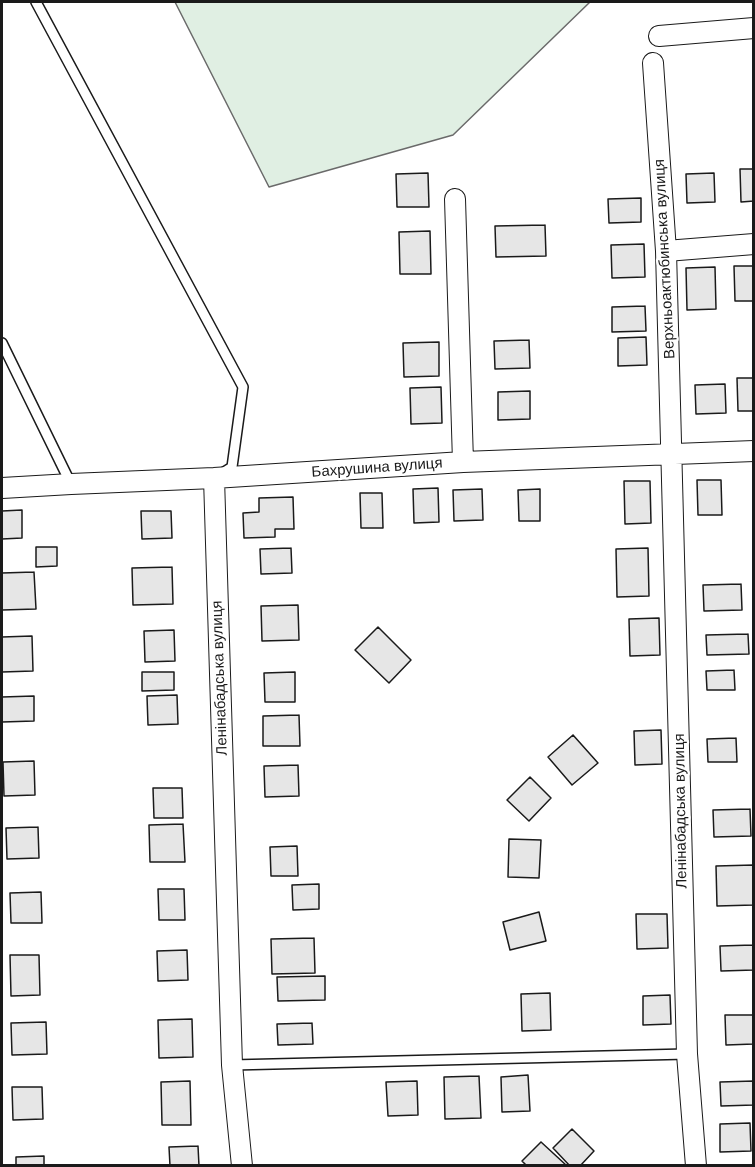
<!DOCTYPE html>
<meta charset="utf-8">
<style>
body{margin:0}
#map{position:relative;width:755px;height:1167px;overflow:hidden;background:#fff;font-family:Arial,sans-serif}
canvas{display:block}
.frame{position:absolute;inset:0;border:3px solid #1a1a1a;pointer-events:none}
</style>
<div id="map">
<canvas width="755" height="1167"></canvas>
<div class="frame"></div>
</div>
<script>
const ctx = document.querySelector('canvas').getContext('2d');
ctx.lineJoin = 'round';
function paint(path, color) {
  ctx.fillStyle = color;
  ctx.fill(path, 'evenodd');
}
function toPath(rows) {
  const path = new Path2D();
  for (const r of rows) {
    path.moveTo(r[0], r[1]);
    for (let i = 2; i < r.length; i += 2) path.lineTo(r[i], r[i + 1]);
  }
  return path;
}
function strokePath(path, color, width, dash) {
  ctx.strokeStyle = color;
  ctx.lineWidth = width;
  ctx.lineCap = dash ? 'butt' : 'round';
  ctx.setLineDash(dash || []);
  ctx.stroke(path);
}
function write(font, color, halo, rows, align = 'center') {
  ctx.font = font + ' Arial,sans-serif';
  ctx.lineWidth = 4.5;
  ctx.setLineDash([]);
  ctx.textBaseline = 'middle';
  ctx.strokeStyle = halo;
  ctx.fillStyle = color;
  for (const [text, x, y, turn = 0] of rows) {
    ctx.save();
    ctx.translate(x, y);
    ctx.rotate((+turn || 0) * Math.PI / 180);
    ctx.textAlign = isNaN(turn) ? turn : align;
    if (halo) ctx.strokeText(text, 0, 0);
    ctx.fillText(text, 0, 0);
    ctx.restore();
  }
}
const green = toPath([
 [175,2,590,2,453,135,269,187,175,2]
]);
paint(green, '#e0efe3');
strokePath(green, '#6a6a6a', 1.5);
const building = toPath([
 [740,169,754,169,754,201,741,202,740,169],
 [428,173,429,207,397,207,396,174,428,173],
 [714,173,715,202,687,203,686,174,714,173],
 [641,198,641,222,609,223,608,199,641,198],
 [545,225,546,256,496,257,495,226,545,225],
 [430,231,431,274,400,274,399,232,430,231],
 [644,244,645,277,612,278,611,245,644,244],
 [734,266,754,266,754,301,735,301,734,266],
 [715,267,716,309,687,310,686,268,715,267],
 [645,306,646,331,612,332,612,307,645,306],
 [646,337,647,365,618,366,618,338,646,337],
 [529,340,530,368,495,369,494,341,529,340],
 [439,342,439,376,404,377,403,343,439,342],
 [737,378,754,378,754,411,738,411,737,378],
 [725,384,726,413,696,414,695,385,725,384],
 [441,387,442,423,411,424,410,388,441,387],
 [530,391,530,419,498,420,498,392,530,391],
 [697,480,721,480,722,515,698,515,697,480],
 [624,481,650,481,651,523,625,524,624,481],
 [438,488,439,522,414,523,413,489,438,488],
 [482,489,483,520,454,521,453,490,482,489],
 [540,489,540,521,519,521,518,490,540,489],
 [360,493,382,493,383,528,361,528,360,493],
 [293,497,294,529,275,529,275,537,244,538,243,513,259,512,259,498,293,497],
 [22,510,22,538,2,539,2,511,22,510],
 [141,511,171,511,172,538,142,539,141,511],
 [36,547,57,547,57,566,36,567,36,547],
 [291,548,292,573,261,574,260,549,291,548],
 [648,548,649,596,617,597,616,549,648,548],
 [172,567,173,604,133,605,132,568,172,567],
 [34,572,36,609,2,610,2,573,34,572],
 [741,584,742,610,704,611,703,585,741,584],
 [298,605,299,640,262,641,261,606,298,605],
 [659,618,660,655,630,656,629,619,659,618],
 [378,627,411,660,389,683,355,650,378,627],
 [174,630,175,661,145,662,144,631,174,630],
 [748,634,749,654,707,655,706,635,748,634],
 [32,636,33,671,2,672,2,637,32,636],
 [734,670,735,690,707,690,706,671,734,670],
 [142,672,174,672,174,690,142,691,142,672],
 [295,672,295,702,265,702,264,673,295,672],
 [177,695,178,724,148,725,147,696,177,695],
 [34,696,34,721,2,722,2,697,34,696],
 [299,715,300,746,263,746,263,716,299,715],
 [661,730,662,764,635,765,634,731,661,730],
 [573,735,598,763,572,785,548,757,573,735],
 [736,738,737,762,708,762,707,739,736,738],
 [34,761,35,795,4,796,3,762,34,761],
 [298,765,299,796,265,797,264,766,298,765],
 [530,777,551,798,529,821,507,800,530,777],
 [153,788,182,788,183,818,154,818,153,788],
 [750,809,751,836,714,837,713,810,750,809],
 [183,824,185,862,150,862,149,825,183,824],
 [38,827,39,858,7,859,6,828,38,827],
 [509,839,541,840,539,878,508,877,509,839],
 [297,846,298,876,271,876,270,847,297,846],
 [754,865,754,905,717,906,716,866,754,865],
 [319,884,319,909,293,910,292,885,319,884],
 [158,889,184,889,185,920,159,920,158,889],
 [41,892,42,923,11,923,10,893,41,892],
 [539,912,546,941,510,950,503,922,539,912],
 [636,914,667,914,668,948,637,949,636,914],
 [314,938,315,973,272,974,271,939,314,938],
 [753,945,754,970,721,971,720,946,753,945],
 [187,950,188,980,158,981,157,951,187,950],
 [10,955,39,955,40,995,11,996,10,955],
 [325,976,325,1000,278,1001,277,977,325,976],
 [550,993,551,1030,522,1031,521,994,550,993],
 [670,995,671,1024,643,1025,643,996,670,995],
 [725,1015,754,1015,754,1044,726,1045,725,1015],
 [192,1019,193,1057,159,1058,158,1020,192,1019],
 [46,1022,47,1054,12,1055,11,1023,46,1022],
 [312,1023,313,1044,278,1045,277,1024,312,1023],
 [528,1075,530,1111,502,1112,501,1077,528,1075],
 [479,1076,481,1118,445,1119,444,1077,479,1076],
 [190,1081,191,1125,162,1125,161,1082,190,1081],
 [417,1081,418,1115,388,1116,386,1082,417,1081],
 [754,1081,754,1105,721,1106,720,1082,754,1081],
 [12,1087,42,1087,43,1119,13,1120,12,1087],
 [750,1123,751,1151,720,1152,720,1124,750,1123],
 [572,1129,594,1151,580,1166,570,1166,553,1148,572,1129],
 [541,1142,566,1165,527,1166,522,1161,541,1142],
 [198,1146,199,1166,170,1166,169,1147,198,1146],
 [44,1156,44,1166,16,1166,16,1157,44,1156]
]);
paint(building, '#e6e6e6');
strokePath(building, '#1a1a1a', 1.5);
const lane = toPath([
 [36,2,243,387,232,467,224,472],
 [2,343,71,484],
 [232,1065,687,1054]
]);
const street = toPath([
 [659,36,754,28],
 [653,63,666,251,687,1054,696,1166],
 [455,199,463,462],
 [666,251,754,244],
 [214,478,232,1065,242,1166],
 [2,488,71,484,214,478,463,462,754,451]
]);
strokePath(lane, '#1a1a1a', 12);
strokePath(street, '#1a1a1a', 22);
strokePath(lane, '#fff', 9);
strokePath(street, '#fff', 20);
write('15px', '#1a1a1a', '#fff', [
 ["Верхньоактюбинська вулиця",665,259,-93],
 ["Бахрушина вулиця",377,468,-4],
 ["Ленінабадська вулиця",220,678,-92],
 ["Ленінабадська вулиця",681,811,-91]
]);
</script>
